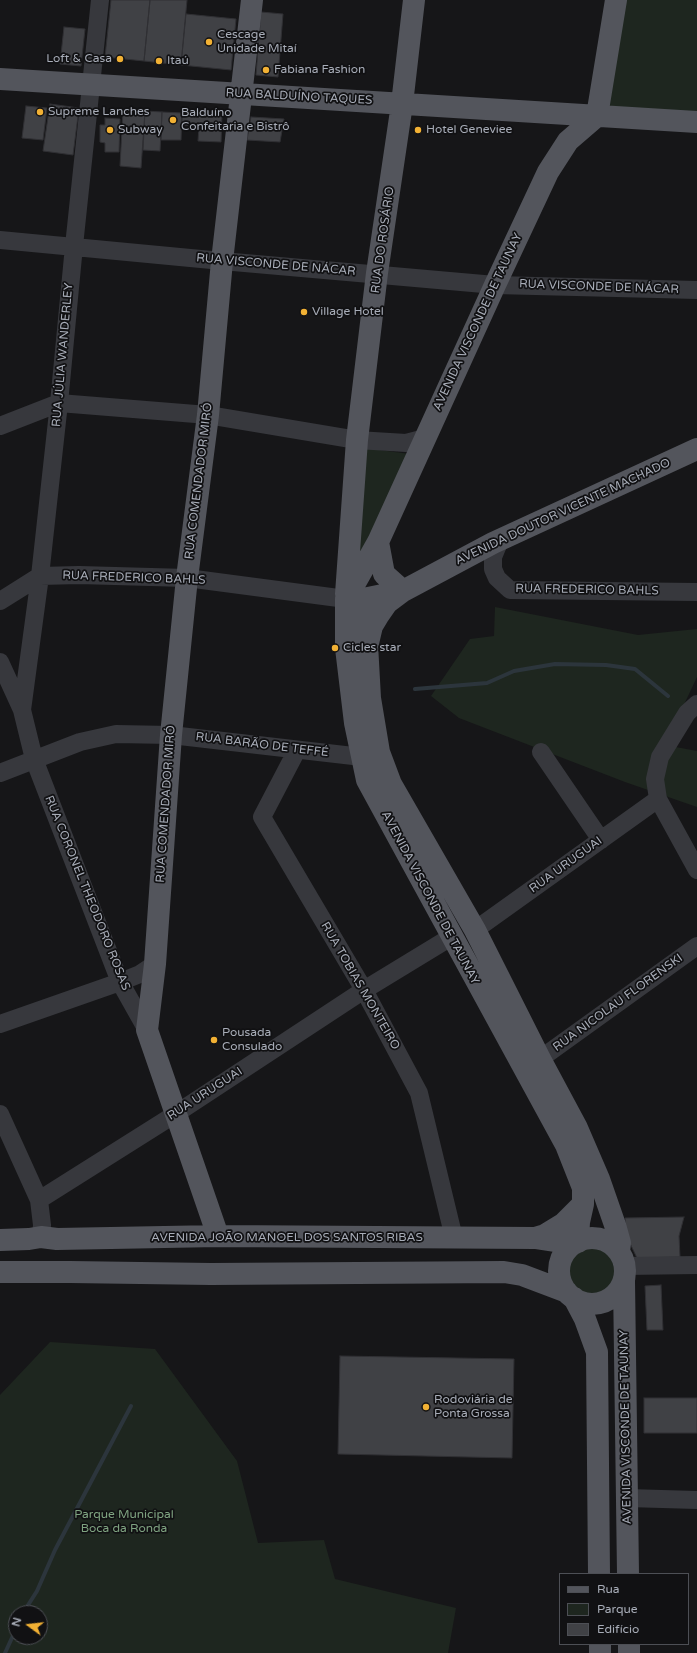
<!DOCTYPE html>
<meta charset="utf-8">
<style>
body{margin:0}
#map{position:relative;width:697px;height:1653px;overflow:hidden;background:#161618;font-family:"Varela Round",sans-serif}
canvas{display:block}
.legend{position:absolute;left:559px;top:1573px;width:130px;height:72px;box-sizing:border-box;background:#111113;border:1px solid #4d4f55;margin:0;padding:5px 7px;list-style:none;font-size:12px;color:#a8adb8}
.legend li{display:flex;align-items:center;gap:8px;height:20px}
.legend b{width:20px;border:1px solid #4d4f55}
.north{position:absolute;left:8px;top:1605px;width:40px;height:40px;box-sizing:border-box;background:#111113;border:1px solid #4d4f55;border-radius:50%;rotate:285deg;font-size:11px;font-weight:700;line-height:16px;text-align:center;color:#a8adb8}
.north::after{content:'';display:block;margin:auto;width:14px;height:18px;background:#f2b134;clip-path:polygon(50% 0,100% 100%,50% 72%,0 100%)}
</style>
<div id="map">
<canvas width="697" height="1653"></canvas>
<ul class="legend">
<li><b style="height:5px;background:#53555c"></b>Rua</li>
<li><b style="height:11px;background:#1e261f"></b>Parque</li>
<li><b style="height:11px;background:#404145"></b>Edifício</li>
</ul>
<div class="north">N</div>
</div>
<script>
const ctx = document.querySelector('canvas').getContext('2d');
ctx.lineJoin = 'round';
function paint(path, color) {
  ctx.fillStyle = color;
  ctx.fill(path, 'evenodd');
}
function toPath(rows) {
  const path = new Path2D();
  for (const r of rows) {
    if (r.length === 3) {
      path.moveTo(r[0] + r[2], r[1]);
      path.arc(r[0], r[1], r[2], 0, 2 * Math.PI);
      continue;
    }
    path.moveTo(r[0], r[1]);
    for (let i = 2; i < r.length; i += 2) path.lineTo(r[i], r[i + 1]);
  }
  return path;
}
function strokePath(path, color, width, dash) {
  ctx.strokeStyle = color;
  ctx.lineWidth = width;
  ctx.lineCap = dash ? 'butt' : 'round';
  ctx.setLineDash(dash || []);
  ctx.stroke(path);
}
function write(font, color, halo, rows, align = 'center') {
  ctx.font = font + ' "Varela Round",sans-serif';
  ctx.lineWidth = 3.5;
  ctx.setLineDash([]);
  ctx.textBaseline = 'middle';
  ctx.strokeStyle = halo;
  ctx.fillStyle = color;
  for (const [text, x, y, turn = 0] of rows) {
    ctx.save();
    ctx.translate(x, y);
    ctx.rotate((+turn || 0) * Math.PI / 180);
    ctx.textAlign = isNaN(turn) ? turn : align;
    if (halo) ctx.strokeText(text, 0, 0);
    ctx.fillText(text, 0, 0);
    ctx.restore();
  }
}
paint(toPath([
 [625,0,697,0,697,114,607,109],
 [364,448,410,454,358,566],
 [495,607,638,635,697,629,697,677,665,745,697,751,697,807,625,782,459,718,431,696,470,639,494,636],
 [592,1271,25],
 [50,1342,155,1349,237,1461,258,1543,324,1540,335,1579,456,1608,448,1653,0,1653,0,1395],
 [16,1613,40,1613,40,1637,16,1637]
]), '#1e261f');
strokePath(toPath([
 [415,689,487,683,514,671,555,664,606,665,635,669,668,696],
 [23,1613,37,1591,55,1550,131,1406],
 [5,1653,16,1629]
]), '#2c353c', 4);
const building = toPath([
 [111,0,150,0,144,61,105,57,111,0],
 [150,0,187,0,181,65,144,61,150,0],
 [261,12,283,14,278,77,256,75,261,12],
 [186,14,236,19,231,70,181,65,186,14],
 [64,27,85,29,81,66,60,64,64,27],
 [50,104,79,108,73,155,43,151,50,104],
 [26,106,47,108,43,140,22,138,26,106],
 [123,110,145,111,141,168,120,166,123,110],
 [145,111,162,112,160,151,143,150,145,111],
 [162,112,182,113,181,140,161,140,162,112],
 [182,113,222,115,221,142,198,141,199,126,182,125,182,113],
 [251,117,284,119,280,142,247,140,251,117],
 [105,118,120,119,119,152,105,152,105,143,100,142,100,125,105,125,105,118],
 [684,1217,679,1236,680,1257,637,1258,626,1235,625,1218,684,1217],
 [661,1285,663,1330,647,1330,645,1286,661,1285],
 [340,1356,514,1359,512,1458,338,1454,340,1356],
 [644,1398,697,1398,697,1433,644,1433,644,1398]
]);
paint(building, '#404145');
strokePath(building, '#303034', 1);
strokePath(toPath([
 [0,240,222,261,495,285,697,290],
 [0,426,59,403,208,415,357,440,406,443,425,438],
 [500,540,493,557,493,569,497,578,510,590,697,592],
 [0,601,40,576,79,575,187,578,346,599],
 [0,662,22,710,34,759,120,982,147,1030],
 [697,704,687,713,660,757,655,779,658,799,697,870],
 [22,710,40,576,59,403,74,246,100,0],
 [297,750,262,817,364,990,419,1093,454,1238],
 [541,752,601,840],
 [0,773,80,742,116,734,171,735,362,757],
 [475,930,658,799],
 [0,1024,120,982,140,974,155,964],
 [540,1059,697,946],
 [0,1114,39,1200,42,1225,41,1237],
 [39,1200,177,1113,364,990,451,937],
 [625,1266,697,1265],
 [627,1498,697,1500]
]), '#37383d', 18);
strokePath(toPath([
 [0,79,697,122],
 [597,116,616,0],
 [378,542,384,574,403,591],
 [346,594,357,440,377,273,402,104,414,0],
 [346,599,358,611,366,626,370,698,379,752,391,784,475,930,540,1059,577,1128,599,1179,615,1225,620,1243,619,1252],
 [346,599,368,598,402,591],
 [368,643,372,626,378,616,387,603,403,591,493,543,697,449],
 [218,1236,147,1030,155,964,171,735,187,578,208,415,222,261,252,0],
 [535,1238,545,1235,563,1224,583,1204],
 [592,1271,33],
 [0,1240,29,1239,41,1237,57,1239,218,1236,535,1238,574,1244],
 [578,1242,579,1222,583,1204,583,1188,566,1145,367,780,355,723,346,648,346,599,378,542,495,285,548,172,568,141,597,116],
 [0,1272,70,1272,211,1274,504,1272,522,1275,567,1292],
 [624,1281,628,1574],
 [574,1298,585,1319,597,1352,599,1574],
 [600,1644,600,1653],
 [629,1644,629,1653]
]), '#53555c', 22);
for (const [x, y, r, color] of [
 [209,42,4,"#f2b134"],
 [120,59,4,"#f2b134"],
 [159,61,4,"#f2b134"],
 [266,70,4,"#f2b134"],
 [40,112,4,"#f2b134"],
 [173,120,4,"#f2b134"],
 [110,130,4,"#f2b134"],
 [418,130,4,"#f2b134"],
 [304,312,4,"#f2b134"],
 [335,648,4,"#f2b134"],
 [214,1040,4,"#f2b134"],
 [426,1407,4,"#f2b134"]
]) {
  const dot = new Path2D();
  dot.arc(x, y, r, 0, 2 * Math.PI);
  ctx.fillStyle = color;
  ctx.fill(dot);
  strokePath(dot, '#111113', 1.5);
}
write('12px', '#a8adb8', '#111113', [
 ["Cescage",217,35],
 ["Unidade Mitaí",217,49],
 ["Loft & Casa",112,59,"right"],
 ["Itaú",167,61],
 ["Fabiana Fashion",274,70],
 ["Supreme Lanches",48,112],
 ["Balduíno",181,113],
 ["Confeitaria e Bistrô",181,127],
 ["Subway",118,130],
 ["Hotel Geneviee",426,130],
 ["Village Hotel",312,312],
 ["Cicles star",343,648],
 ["Pousada",222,1033],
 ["Consulado",222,1047],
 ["Rodoviária de",434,1400],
 ["Ponta Grossa",434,1414]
], 'left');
write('12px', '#a8adb8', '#111113', [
 ["RUA BALDUÍNO TAQUES",299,97,3],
 ["RUA DO ROSÁRIO",383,240,-82],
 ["RUA VISCONDE DE NÁCAR",276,265,5],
 ["RUA VISCONDE DE NÁCAR",599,287,2],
 ["AVENIDA VISCONDE DE TAUNAY",478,322,-65],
 ["RUA JÚLIA WANDERLEY",63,355,-85],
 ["RUA COMENDADOR MIRÓ",199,481,-83],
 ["AVENIDA DOUTOR VICENTE MACHADO",563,512,-25],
 ["RUA FREDERICO BAHLS",134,578,2],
 ["RUA FREDERICO BAHLS",587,590,1],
 ["RUA BARÃO DE TEFFÉ",262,745,7],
 ["RUA COMENDADOR MIRÓ",166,804,-86],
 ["RUA URUGUAI",566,865,-36],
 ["RUA CORONEL THEODORO ROSAS",87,893,68],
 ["AVENIDA VISCONDE DE TAUNAY",430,898,62],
 ["RUA TOBIAS MONTEIRO",360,986,60],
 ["RUA NICOLAU FLORENSKI",618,1003,-36],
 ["RUA URUGUAI",205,1094,-33],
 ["AVENIDA JOÃO MANOEL DOS SANTOS RIBAS",287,1238],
 ["AVENIDA VISCONDE DE TAUNAY",626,1427,-91]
]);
write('12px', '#7fa381', '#111113', [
 ["Parque Municipal",124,1515],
 ["Boca da Ronda",124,1529]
]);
</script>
